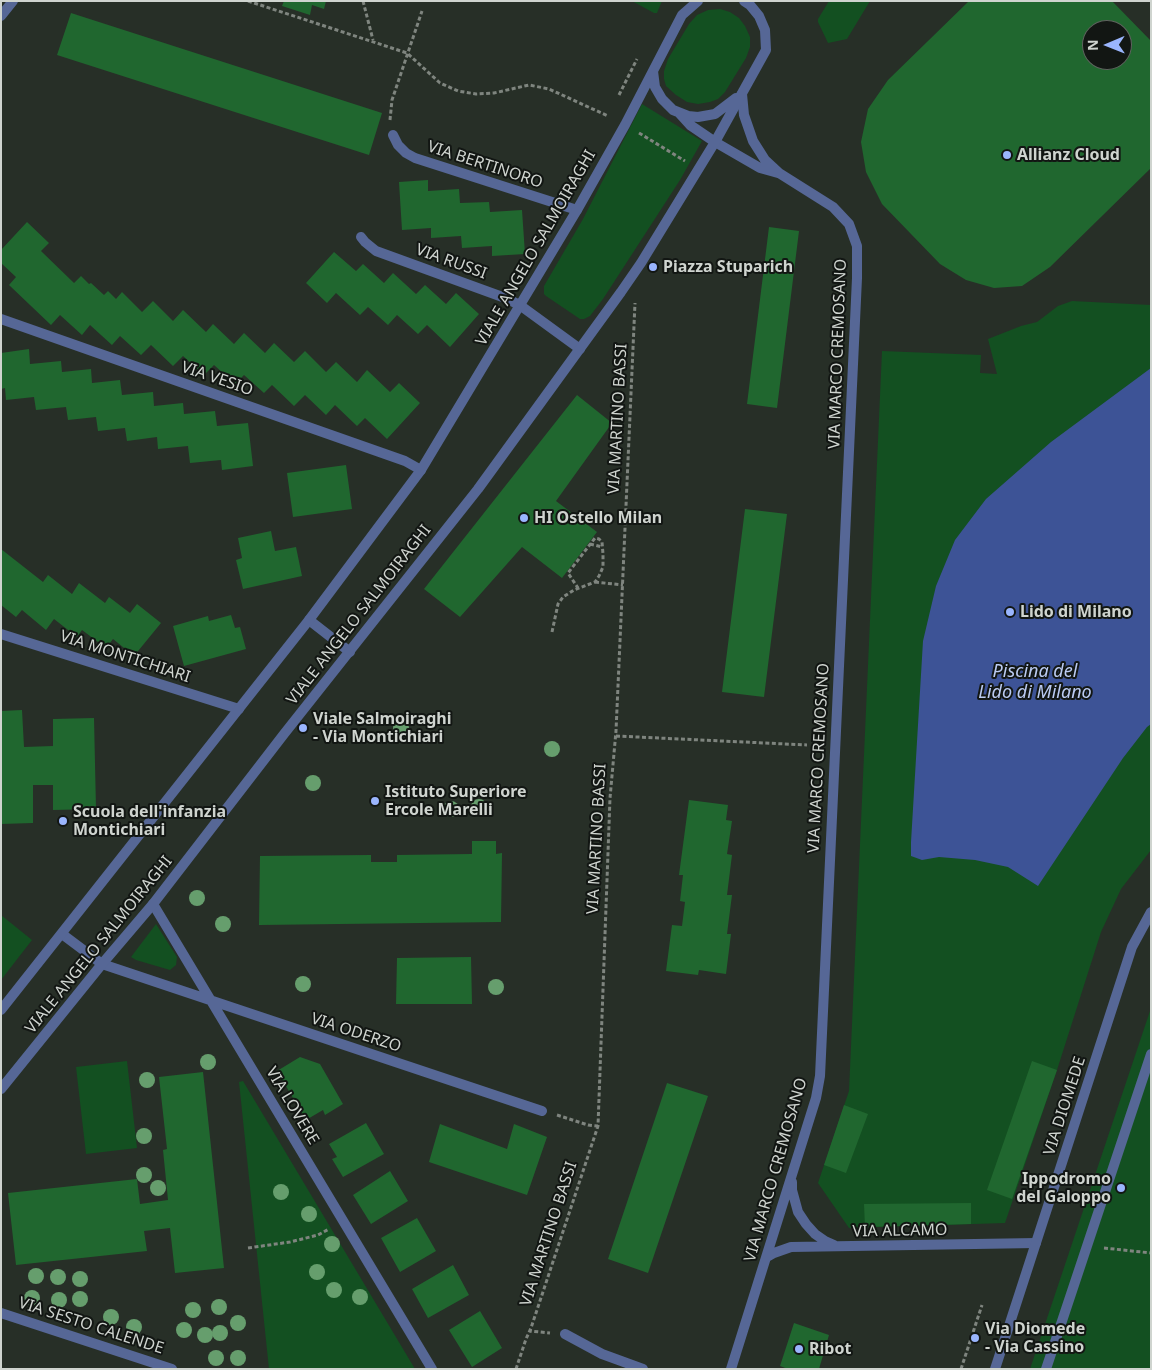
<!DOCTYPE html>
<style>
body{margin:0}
#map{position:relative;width:1152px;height:1370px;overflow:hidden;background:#272f27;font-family:"Noto Sans",sans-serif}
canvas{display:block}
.frame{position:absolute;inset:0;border:2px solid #cfd4cf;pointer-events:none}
.north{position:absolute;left:1082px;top:20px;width:50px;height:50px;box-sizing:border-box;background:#121613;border:1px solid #5e625e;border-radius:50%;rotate:269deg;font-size:14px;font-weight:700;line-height:20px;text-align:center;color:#cfd4cf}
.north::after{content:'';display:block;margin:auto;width:18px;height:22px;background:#9ab5fd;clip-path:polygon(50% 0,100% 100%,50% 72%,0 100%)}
</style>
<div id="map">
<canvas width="1152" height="1370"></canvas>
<div class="frame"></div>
<div class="north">N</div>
</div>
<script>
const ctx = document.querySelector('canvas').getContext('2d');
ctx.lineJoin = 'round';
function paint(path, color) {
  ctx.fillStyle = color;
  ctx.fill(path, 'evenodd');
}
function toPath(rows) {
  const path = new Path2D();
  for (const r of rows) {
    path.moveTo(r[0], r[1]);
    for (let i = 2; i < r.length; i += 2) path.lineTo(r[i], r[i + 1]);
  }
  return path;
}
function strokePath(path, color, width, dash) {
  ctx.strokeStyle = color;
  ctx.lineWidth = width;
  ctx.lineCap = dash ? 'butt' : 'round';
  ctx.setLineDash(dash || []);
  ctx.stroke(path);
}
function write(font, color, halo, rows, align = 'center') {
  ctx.font = font + ' "Noto Sans",sans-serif';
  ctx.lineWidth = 4;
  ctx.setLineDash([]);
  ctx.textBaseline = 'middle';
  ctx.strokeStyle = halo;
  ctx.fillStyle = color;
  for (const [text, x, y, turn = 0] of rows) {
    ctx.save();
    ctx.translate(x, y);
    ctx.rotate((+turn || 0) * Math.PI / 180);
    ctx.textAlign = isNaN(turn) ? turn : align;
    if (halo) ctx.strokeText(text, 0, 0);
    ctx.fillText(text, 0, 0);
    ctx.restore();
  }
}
paint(toPath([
 [632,1,662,1,657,13,654,13],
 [829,1,870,1,847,39,828,43,818,22,818,19],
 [720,9,730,12,739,18,745,26,750,37,750,47,746,58,725,92,718,99,710,102,698,104,687,102,676,95,666,86,664,79,664,71,668,59,689,24,697,15,708,10],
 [642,104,702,141,680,180,603,299,590,316,584,319,580,319,546,296,544,294,544,286,583,219],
 [1072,301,1151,305,1151,850,1121,889,1101,932,1057,1070,1005,1223,849,1228,818,1183,849,1091,882,351,981,355,980,373,997,374,988,339,1021,326,1037,322,1058,306],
 [1,915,32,940,1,980],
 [156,924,177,957,176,965,170,970,136,960,131,957],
 [1151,1008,1151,1369,1030,1369],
 [127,1061,137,1148,86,1154,76,1067],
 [243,1081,415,1369,269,1369,239,1082]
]), '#135021');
paint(toPath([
 [1151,368,1151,724,1147,727,1123,758,1038,886,1008,867,975,860,939,857,922,860,911,856,911,842,923,641,936,586,955,540,986,499,1051,442]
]), '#3d5396');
paint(toPath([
 [284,1,326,1,324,9,312,5,310,15,282,6],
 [969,1,1112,1,1151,41,1151,168,1050,267,1022,286,994,288,966,280,940,264,882,204,866,172,861,142,868,109,888,80],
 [1092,30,1122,30,1122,60,1092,60],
 [71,13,382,113,369,155,57,55],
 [428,180,428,191,459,189,460,203,489,202,490,212,522,210,525,254,492,256,492,246,462,248,461,236,431,238,431,228,402,230,399,182],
 [27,222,49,243,41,251,74,283,81,276,89,284,91,283,104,295,108,291,116,299,122,292,142,312,153,301,173,321,183,310,206,332,213,324,234,344,244,333,265,353,274,343,294,362,305,351,326,372,336,362,357,382,367,370,390,392,399,383,420,403,387,439,365,418,357,426,335,405,326,415,305,395,294,406,272,385,264,393,244,375,235,384,214,365,204,375,183,356,173,366,151,345,141,355,120,336,112,345,90,325,82,335,60,315,51,325,9,285,16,277,1,263,1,250],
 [769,227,799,231,777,408,747,404],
 [334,252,356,271,363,264,384,283,393,273,416,294,425,285,446,304,456,293,479,314,450,347,427,325,418,334,397,315,388,325,368,307,360,315,336,293,327,303,306,283],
 [29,349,30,364,61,361,62,372,91,369,92,383,120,380,122,395,153,392,154,406,183,403,184,414,215,411,217,426,248,423,253,466,222,470,221,460,190,463,188,446,158,449,157,437,127,441,125,428,98,431,96,417,68,420,66,407,36,410,34,397,6,400,5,388,1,389,1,353],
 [577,395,612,423,556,501,597,532,562,578,522,547,460,617,424,589],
 [346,465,352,509,293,517,287,473],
 [745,509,787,514,764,697,722,692],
 [271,531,275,551,296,547,302,576,243,589,236,560,242,558,238,538],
 [1,549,43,582,48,575,72,594,79,583,105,603,109,597,130,613,137,604,161,623,134,656,113,639,106,648,82,630,77,637,54,619,46,630,22,610,16,617,1,605],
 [231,615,235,628,240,627,246,649,184,666,173,626,208,616,209,621],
 [22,710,24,747,53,746,53,719,94,718,96,809,53,810,53,785,33,785,33,823,1,824,1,711],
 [689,800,728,805,726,820,732,821,727,854,732,855,727,895,732,895,727,934,731,934,726,974,699,970,698,975,666,971,672,925,682,926,685,902,680,901,683,875,679,875],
 [472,841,496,841,496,854,502,853,501,922,259,925,260,856,371,855,371,862,397,862,397,855,472,854],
 [471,957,472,1004,396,1004,397,958],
 [300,1057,320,1064,343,1104,325,1115,323,1110,306,1120,277,1071],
 [1032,1061,1057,1070,1012,1199,987,1190],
 [203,1072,224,1268,175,1273,170,1228,144,1231,147,1251,16,1265,8,1193,137,1179,140,1204,168,1200,163,1150,167,1149,159,1077],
 [667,1083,708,1096,648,1273,608,1259],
 [844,1105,868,1114,846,1173,824,1165],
 [366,1123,384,1154,343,1177,332,1159,337,1157,329,1144],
 [440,1124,507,1149,514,1124,547,1137,527,1195,429,1162],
 [390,1171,408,1201,371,1224,353,1195],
 [971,1203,971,1224,865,1227,864,1204],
 [417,1218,436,1251,400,1272,381,1238],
 [453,1265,469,1295,428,1318,412,1289],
 [480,1311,502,1348,472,1367,449,1330],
 [794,1323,829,1335,819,1369,788,1369,780,1366]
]), '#20672f');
strokePath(toPath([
 [248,1,407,53,440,83,458,91,476,94,494,93,529,85,549,89,608,116],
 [363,1,373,40],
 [619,95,637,59],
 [390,120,392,100,422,11],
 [639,133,685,161],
 [590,544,602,547],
 [595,582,623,585],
 [552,632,558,604,563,597,574,590,595,582,599,576,603,567,603,554,602,542,599,539,595,538,568,573,578,588],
 [616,736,807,745],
 [557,1115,588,1125,598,1126],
 [248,1248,290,1242,318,1235,329,1229],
 [1104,1248,1151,1253],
 [531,1329,530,1331,550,1333],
 [516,1369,526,1339,531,1328,598,1126,610,798,616,731,635,303],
 [961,1369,982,1305]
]), '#7f857f', 3, [4, 2.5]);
strokePath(toPath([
 [393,135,398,145,406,153,415,158,577,210],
 [361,237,365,242,376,251,508,299,521,306,580,349],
 [309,620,350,652],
 [1046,1369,1151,1054]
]), '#566796', 10);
strokePath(toPath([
 [1,16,13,1],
 [715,142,760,168,778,173],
 [1,319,405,461,421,470],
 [1,634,239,709],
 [153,904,432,1369],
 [62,934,102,964,542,1111],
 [792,1182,792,1190,798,1212,806,1224,815,1234,825,1241,834,1245],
 [767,1257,774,1253,791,1247,1036,1243],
 [1,1313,172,1369],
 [565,1334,602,1354,643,1369],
 [731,1369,816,1098,820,1076,857,278,857,246,849,224,833,207,779,173,765,160,753,141,744,115,742,94]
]), '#566796', 10);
strokePath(toPath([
 [653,71,655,87,662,99,673,110,688,116,698,117,715,114,736,98],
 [680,114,690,125,715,142],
 [1,1010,309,620,421,470,577,210,625,125,682,15,698,1],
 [1,1089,102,964,153,904,284,734,478,489,621,292,641,263,715,142,766,50,765,30,759,16,750,5,744,1],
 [995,1369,1132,947,1151,912]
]), '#566796', 10);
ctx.fillStyle = '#669e6d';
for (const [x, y] of [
 [401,728],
 [552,749],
 [313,783],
 [479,807],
 [451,809],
 [197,898],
 [223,924],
 [303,984],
 [496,987],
 [208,1062],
 [147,1080],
 [144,1136],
 [144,1175],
 [158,1188],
 [281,1192],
 [309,1214],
 [332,1244],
 [317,1272],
 [36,1276],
 [58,1277],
 [80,1279],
 [334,1290],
 [360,1297],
 [32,1298],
 [80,1299],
 [59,1300],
 [219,1307],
 [193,1310],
 [111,1317],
 [238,1323],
 [134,1327],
 [184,1330],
 [220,1333],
 [205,1335],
 [216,1358],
 [238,1358]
]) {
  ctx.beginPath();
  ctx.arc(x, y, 8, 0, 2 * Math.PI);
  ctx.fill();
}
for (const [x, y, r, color] of [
 [1007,155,5,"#9ab5fd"],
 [653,267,5,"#9ab5fd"],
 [524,518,5,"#9ab5fd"],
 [1010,612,5,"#9ab5fd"],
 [303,728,5,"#9ab5fd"],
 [375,801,5,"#9ab5fd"],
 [63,821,5,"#9ab5fd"],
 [1121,1188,5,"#9ab5fd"],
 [975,1338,5,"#9ab5fd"],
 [799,1349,5,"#9ab5fd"]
]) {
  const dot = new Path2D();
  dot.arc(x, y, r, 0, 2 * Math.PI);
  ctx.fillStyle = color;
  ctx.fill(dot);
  strokePath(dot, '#121613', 2);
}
write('bold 16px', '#cfd4cf', '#121613', [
 ["Allianz Cloud",1017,155],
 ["Piazza Stuparich",663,267],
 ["HI Ostello Milan",534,518],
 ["Lido di Milano",1020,612],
 ["Viale Salmoiraghi",313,719],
 ["- Via Montichiari",313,737],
 ["Istituto Superiore",385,792],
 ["Ercole Marelli",385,810],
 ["Scuola dell'infanzia",73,812],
 ["Montichiari",73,830],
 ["Ippodromo",1111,1179,"right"],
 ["del Galoppo",1111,1197,"right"],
 ["Via Diomede",985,1329],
 ["- Via Cassino",985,1347],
 ["Ribot",809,1349]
], 'left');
write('16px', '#cfd4cf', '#121613', [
 ["VIA BERTINORO",485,165,18],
 ["VIALE ANGELO SALMOIRAGHI",536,248,-60],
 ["VIA RUSSI",451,262,20],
 ["VIA MARCO CREMOSANO",838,354,-88],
 ["VIA VESIO",217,379,19],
 ["VIA MARTINO BASSI",618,419,-87],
 ["VIALE ANGELO SALMOIRAGHI",359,615,-52],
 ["VIA MONTICHIARI",125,657,18],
 ["VIA MARCO CREMOSANO",819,758,-87],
 ["VIA MARTINO BASSI",597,839,-87],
 ["VIALE ANGELO SALMOIRAGHI",99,945,-51],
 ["VIA ODERZO",356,1033,18],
 ["VIA LOVERE",292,1106,59],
 ["VIA DIOMEDE",1065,1106,-72],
 ["VIA MARCO CREMOSANO",776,1170,-74],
 ["VIA ALCAMO",900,1231,-1],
 ["VIA MARTINO BASSI",549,1234,-72],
 ["VIA SESTO CALENDE",91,1326,18]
]);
write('italic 18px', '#bbcbf2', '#121613', [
 ["Piscina del",1035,672],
 ["Lido di Milano",1035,693]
]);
</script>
